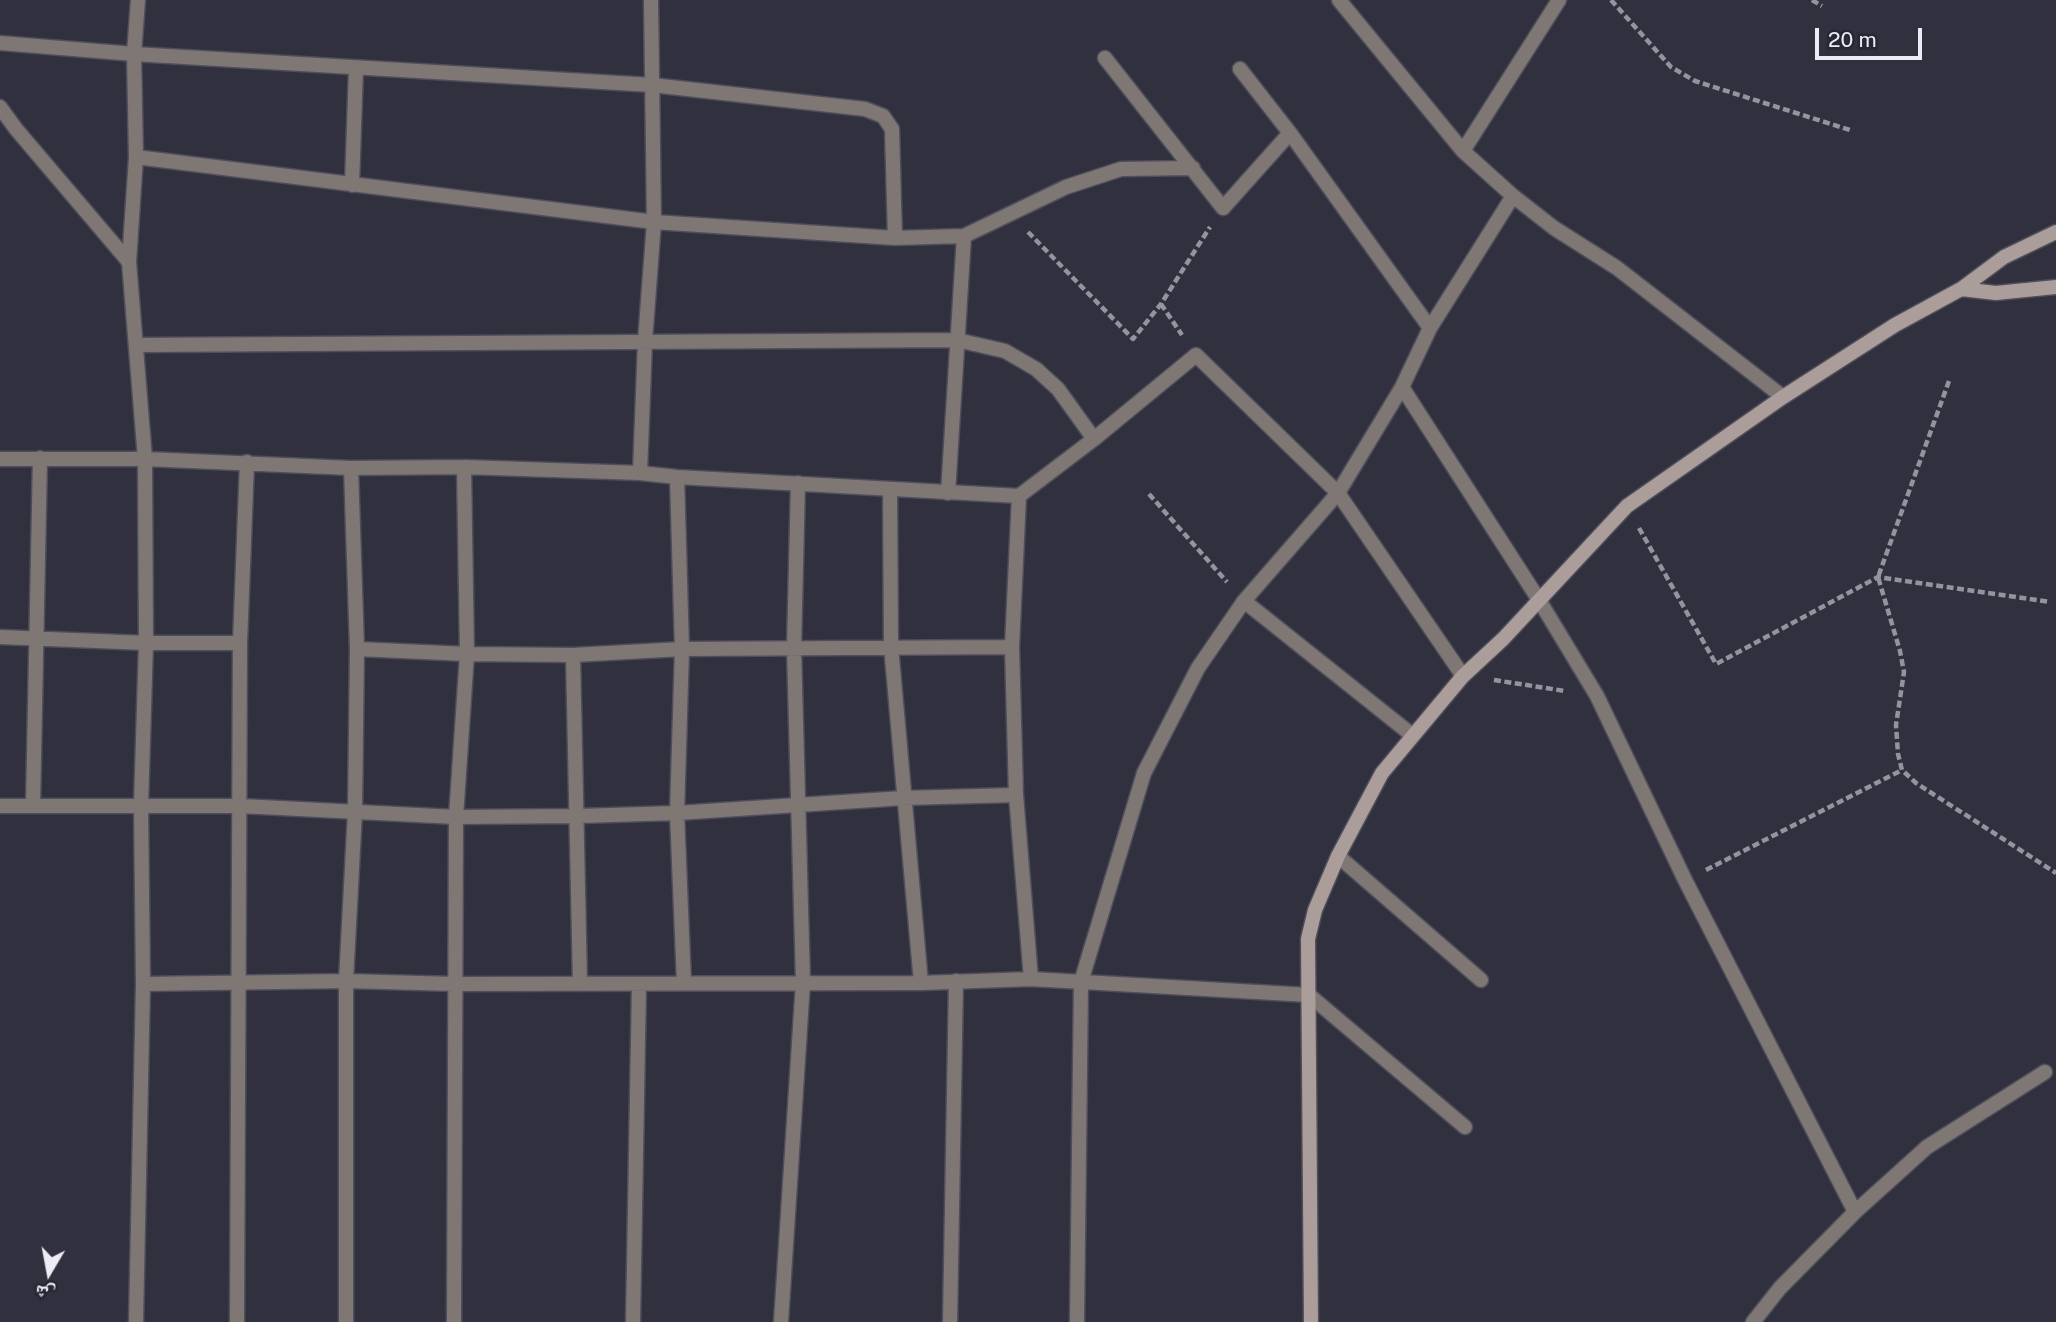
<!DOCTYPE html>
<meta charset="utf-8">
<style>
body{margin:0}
#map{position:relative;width:2056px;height:1322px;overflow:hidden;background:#31303e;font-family:"Public Sans","Noto Naskh Arabic",sans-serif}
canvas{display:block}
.north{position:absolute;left:14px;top:1238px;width:70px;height:70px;-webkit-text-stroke:5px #272633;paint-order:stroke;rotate:190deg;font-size:19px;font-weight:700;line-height:28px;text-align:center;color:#edecf5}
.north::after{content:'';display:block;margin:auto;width:24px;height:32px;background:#edecf5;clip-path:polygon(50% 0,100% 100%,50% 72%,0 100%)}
.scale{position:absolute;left:1815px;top:28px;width:107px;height:32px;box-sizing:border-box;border:4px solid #edecf5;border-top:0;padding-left:9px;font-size:21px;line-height:24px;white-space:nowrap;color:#edecf5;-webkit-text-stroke:5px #272633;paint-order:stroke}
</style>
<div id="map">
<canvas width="2056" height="1322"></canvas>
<div class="north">ش</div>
<div class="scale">20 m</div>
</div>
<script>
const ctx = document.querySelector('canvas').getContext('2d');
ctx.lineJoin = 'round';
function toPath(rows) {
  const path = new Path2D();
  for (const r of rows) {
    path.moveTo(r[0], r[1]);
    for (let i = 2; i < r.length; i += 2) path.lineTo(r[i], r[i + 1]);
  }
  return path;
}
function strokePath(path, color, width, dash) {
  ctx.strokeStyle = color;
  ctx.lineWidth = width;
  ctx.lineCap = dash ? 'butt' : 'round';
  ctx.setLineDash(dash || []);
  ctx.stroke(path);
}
const street = toPath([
 [1339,0,1463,151,1513,196,1554,228,1617,268,1783,397],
 [0,43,134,54,652,85,865,109,883,116,892,129,895,238],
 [1105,58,1223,208,1290,133],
 [1240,69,1290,133,1430,328],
 [0,107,16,129,129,262],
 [1463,151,1559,0],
 [136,157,654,222,895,238,964,236,1066,187,1121,169,1193,168],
 [352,185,356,68],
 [137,345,957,340,1005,351,1036,369,1058,389,1094,439],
 [1402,387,1539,600,1597,696,1685,880,1855,1212,1927,1147,2045,1072],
 [0,459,145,459,129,262,136,157,134,54,138,0],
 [640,473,645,341,654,222,651,0],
 [677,477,682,649,677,813,684,983],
 [890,489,891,646,921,983],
 [948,493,964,236],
 [1019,496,1094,439,1196,355,1338,493,1463,676],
 [1244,601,1412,735],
 [0,637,146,643,240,643],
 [357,649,467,654,573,655,682,649,1012,647],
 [573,655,580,984],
 [0,806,241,806,456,817,578,816,677,813,903,798,1016,795],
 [33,806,40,458],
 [1338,856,1481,980],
 [143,984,141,805,146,643,145,459,351,468,464,467,640,473,677,477,1019,496,1012,647,1016,795,1031,979],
 [136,1322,143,984,346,981,456,984,921,983,1031,979,1309,995,1465,1127],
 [237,1322,240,643,247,462],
 [346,1322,346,981,355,811,357,649,351,468],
 [454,1322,456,817,467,654,464,467],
 [633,1322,639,984],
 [781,1322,803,982,794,648,798,483],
 [950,1322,956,981],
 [1077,1322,1081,982,1144,773,1198,668,1244,601,1338,493,1402,387,1430,328,1513,196],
 [1753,1322,1780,1288,1855,1212]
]);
const secondary = toPath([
 [1961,289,1996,293,2056,287],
 [1311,1322,1308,939,1315,910,1338,856,1382,773,1463,676,1503,639,1627,506,1783,397,1895,325,1961,289,2004,257,2056,232]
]);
strokePath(street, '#4f4e5b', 17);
strokePath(secondary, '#4f4e5b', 17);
strokePath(toPath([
 [1611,0,1671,67,1695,81,1853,131],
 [1812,0,1822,6],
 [1028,232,1133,339,1161,304,1210,227],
 [1161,304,1182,335],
 [1949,381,1878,577,1900,651,1904,672,1896,725,1898,754,1902,770,1916,783,2056,873],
 [1149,494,1227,582],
 [1639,528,1716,664,1878,577,2050,602],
 [1494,680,1565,691],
 [1706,870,1902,770]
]), '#94939f', 4.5, [7, 3.5]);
strokePath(street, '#7f7774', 14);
strokePath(secondary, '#ab9d99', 14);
</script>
